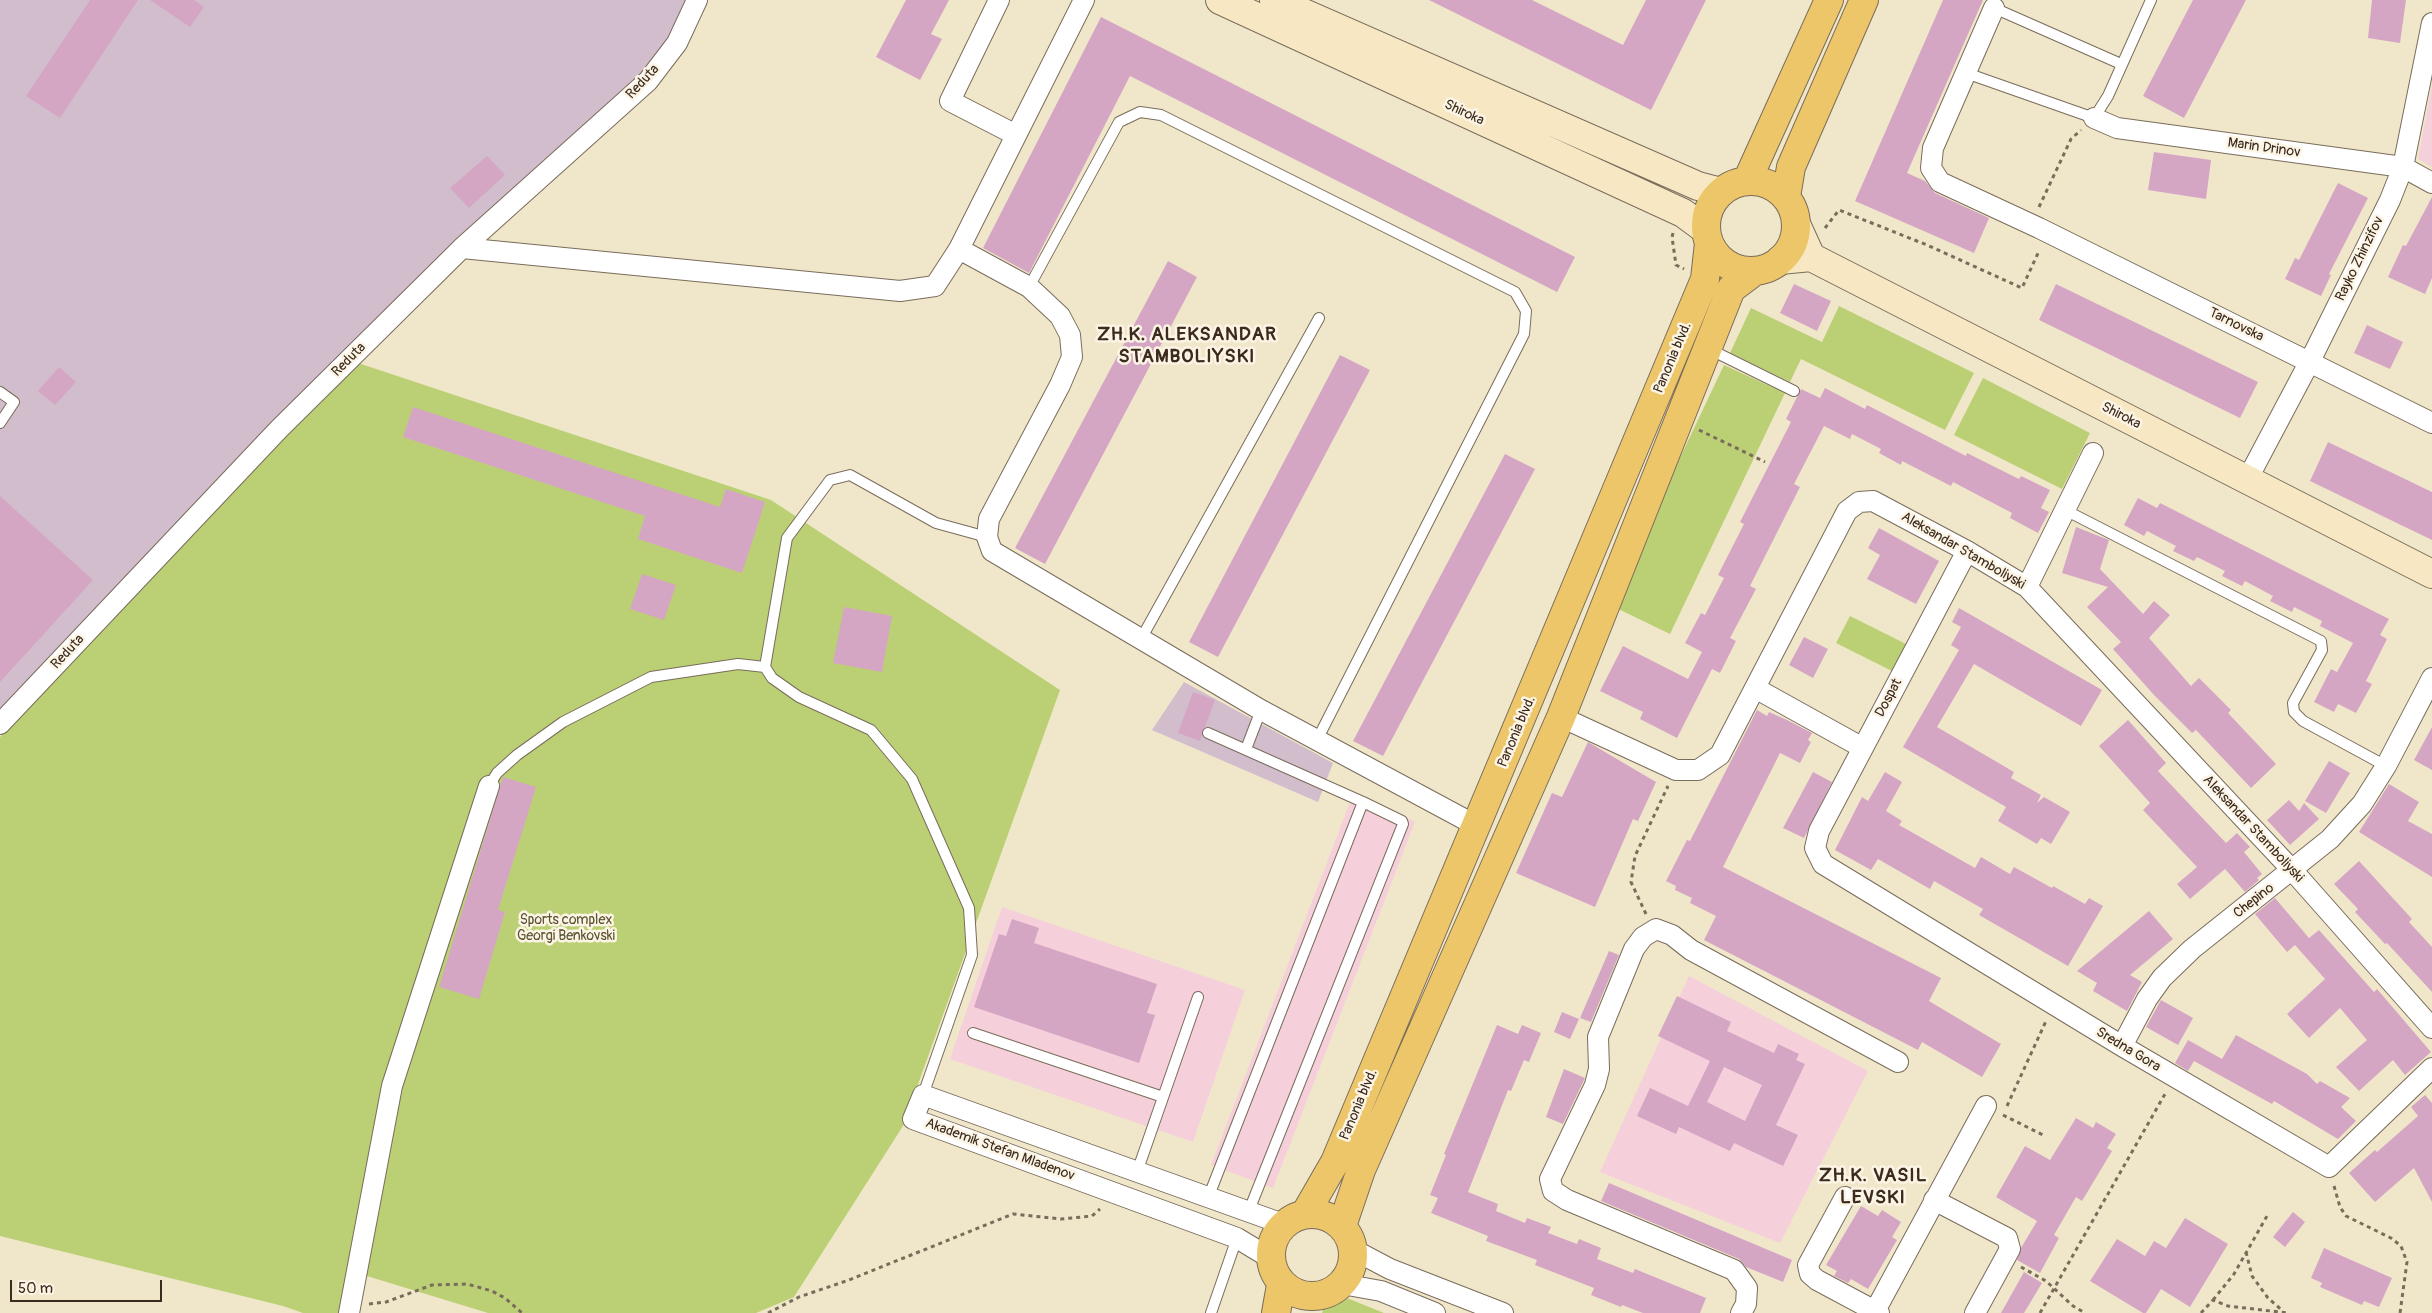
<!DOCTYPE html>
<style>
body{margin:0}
#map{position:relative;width:2432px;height:1313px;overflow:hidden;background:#f0e7cb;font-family:Pangolin,sans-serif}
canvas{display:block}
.scale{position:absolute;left:10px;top:1280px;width:152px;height:22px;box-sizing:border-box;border:2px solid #3b2a1e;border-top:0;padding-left:6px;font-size:15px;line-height:18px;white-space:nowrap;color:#3b2a1e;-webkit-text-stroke:4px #fcf5e5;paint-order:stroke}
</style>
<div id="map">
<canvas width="2432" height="1313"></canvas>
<div class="scale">50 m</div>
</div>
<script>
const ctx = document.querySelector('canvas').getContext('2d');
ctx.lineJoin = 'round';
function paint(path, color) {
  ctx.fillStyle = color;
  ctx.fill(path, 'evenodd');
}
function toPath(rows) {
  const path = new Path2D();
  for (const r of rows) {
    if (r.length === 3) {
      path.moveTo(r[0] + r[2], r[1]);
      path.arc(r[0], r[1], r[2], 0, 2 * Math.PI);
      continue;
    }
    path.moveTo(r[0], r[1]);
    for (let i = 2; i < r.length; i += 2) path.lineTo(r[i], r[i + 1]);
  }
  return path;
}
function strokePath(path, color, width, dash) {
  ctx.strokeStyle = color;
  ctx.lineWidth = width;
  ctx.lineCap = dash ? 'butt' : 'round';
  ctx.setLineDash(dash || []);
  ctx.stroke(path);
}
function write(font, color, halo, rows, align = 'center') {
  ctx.font = font + ' Pangolin,sans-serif';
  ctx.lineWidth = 5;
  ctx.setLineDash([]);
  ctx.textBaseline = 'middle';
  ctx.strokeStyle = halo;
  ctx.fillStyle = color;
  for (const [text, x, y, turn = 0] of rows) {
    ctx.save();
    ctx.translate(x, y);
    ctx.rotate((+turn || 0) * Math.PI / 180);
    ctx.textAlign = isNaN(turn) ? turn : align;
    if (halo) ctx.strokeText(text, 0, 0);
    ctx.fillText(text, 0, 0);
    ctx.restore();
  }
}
paint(toPath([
 [2432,85,2432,167,2418,159],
 [1354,792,1415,822,1273,1188,1211,1165],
 [1002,907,1245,990,1193,1142,950,1059],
 [1689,976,1868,1071,1780,1243,1600,1172]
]), '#f5cfda');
paint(toPath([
 [0,0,697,0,677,43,0,724],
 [1184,682,1333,763,1318,802,1152,730]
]), '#d1bdcb');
paint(toPath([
 [1839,306,1974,373,1945,430,1801,359,1790,382,1730,353,1751,308,1822,342],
 [352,361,771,500,1060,690,903,1126,794,1297,756,1313,488,1313,357,1273,349,1313,303,1313,283,1306,0,1236,0,737,259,457],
 [1724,365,1785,393,1670,634,1610,605],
 [1983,378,2090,433,2062,489,1954,435],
 [1850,616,1910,646,1896,673,1836,643],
 [1342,1296,1384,1313,1322,1313,1325,1303]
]), '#bbd074');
paint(toPath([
 [90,0,138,0,60,118,26,96],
 [150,0,194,0,204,7,190,27],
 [906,0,949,0,931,34,942,39,920,80,876,57],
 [1429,0,1532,0,1623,45,1646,0,1706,0,1651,110],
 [1943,0,1983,0,1907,173,1925,181,1935,193,1989,218,1974,253,1855,201],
 [2193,0,2246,0,2184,118,2143,96],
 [2372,0,2406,0,2400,43,2368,38],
 [1101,17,1575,257,1557,292,1130,76,1029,273,983,248],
 [2154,152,2211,160,2206,199,2148,190],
 [487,156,505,175,469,208,450,188],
 [2338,183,2368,198,2329,274,2331,275,2321,296,2285,279,2295,258,2299,260],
 [2432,197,2432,278,2425,294,2388,277,2403,245,2406,246],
 [1168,261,1197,277,1045,564,1015,548],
 [1794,284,1831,301,1817,331,1780,313],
 [2056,284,2258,382,2240,418,2039,320],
 [2367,325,2403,342,2390,369,2354,353],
 [1340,355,1370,370,1218,657,1189,642],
 [59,367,76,382,55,405,38,391],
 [1825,388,1865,409,1867,405,1966,456,1967,453,2019,479,2021,476,2050,490,2041,508,2049,512,2038,533,2010,518,2012,513,1953,482,1951,486,1902,461,1901,465,1879,453,1881,449,1852,434,1850,439,1824,426,1794,484,1800,487,1750,586,1756,589,1730,638,1736,641,1720,673,1712,669,1677,738,1640,719,1643,712,1600,691,1623,646,1688,679,1702,652,1685,643,1701,613,1705,615,1724,578,1718,575,1744,524,1740,522,1791,422,1786,419,1801,389,1820,398],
 [413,407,720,507,726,489,765,502,742,573,638,539,645,516,403,437],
 [2328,442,2432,492,2432,540,2310,481],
 [1505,454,1535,469,1383,756,1353,741],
 [0,496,93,580,0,682],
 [2138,498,2157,508,2160,503,2389,619,2380,635,2387,639,2366,681,2372,684,2356,713,2338,704,2334,712,2314,702,2331,669,2337,672,2353,643,2320,626,2322,621,2294,607,2292,612,2270,601,2273,596,2245,581,2242,586,2222,576,2225,571,2197,557,2194,561,2173,551,2176,546,2147,531,2144,536,2124,525],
 [2076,527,2109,540,2100,569,2143,614,2154,601,2170,615,2149,638,2191,686,2199,678,2231,710,2228,713,2276,764,2251,788,2196,730,2192,733,2154,695,2113,649,2121,642,2087,607,2108,587,2062,573],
 [1879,528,1939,561,1916,604,1867,579,1880,555,1868,548],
 [642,574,676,585,664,620,630,609],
 [844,607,892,616,882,672,833,663],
 [1959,608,2102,690,2081,726,1974,664,1937,727,2014,772,2011,778,2041,795,2037,803,2044,797,2070,812,2051,844,2041,838,2037,844,1998,821,2006,807,1903,747,1959,650,1951,645,1961,627,1952,622],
 [1804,637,1828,649,1813,678,1789,665],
 [1193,692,1215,700,1200,741,1178,733],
 [1757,710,1767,716,1769,712,1787,720,1812,733,1808,740,1811,742,1800,763,1780,753,1723,867,1941,978,1929,1001,2001,1044,1982,1077,1922,1042,1918,1050,1704,940,1716,916,1690,903,1692,898,1675,890,1676,886,1666,881,1687,840,1690,841],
 [2128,720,2166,763,2158,771,2226,843,2237,833,2250,847,2244,852,2262,874,2257,878,2259,880,2245,892,2225,869,2190,899,2177,884,2197,867,2143,810,2150,803,2099,746],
 [2432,727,2432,770,2414,760],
 [1588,742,1656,782,1638,821,1633,819,1595,907,1516,873,1552,793,1562,797],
 [2329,761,2350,773,2326,813,2305,801],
 [1813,772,1832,782,1804,838,1783,828],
 [1885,772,1902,782,1886,811,1902,821,1899,825,1975,868,1981,857,2010,874,2014,867,2052,888,2053,886,2085,904,2089,898,2103,906,2068,966,1979,915,1983,909,1934,881,1930,889,1878,859,1871,870,1835,850,1862,797,1868,801],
 [503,777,536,787,498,910,505,912,479,999,439,987],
 [2389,784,2419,802,2408,821,2432,834,2432,877,2359,832],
 [2289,800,2299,811,2304,803,2319,819,2290,845,2267,820],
 [2359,861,2412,919,2409,922,2432,947,2432,992,2387,943,2385,944,2355,912,2358,909,2334,884],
 [2275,898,2309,938,2319,930,2374,992,2377,989,2431,1052,2405,1075,2393,1060,2359,1091,2336,1067,2367,1040,2340,1008,2309,1038,2287,1014,2325,979,2295,945,2287,952,2255,914],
 [2149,911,2173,939,2130,975,2142,982,2127,1011,2093,991,2097,983,2077,971],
 [1012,919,1039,928,1034,943,1157,984,1147,1013,1155,1015,1139,1063,974,1007,999,934,1006,936],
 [1609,951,1619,955,1591,1022,1580,1018],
 [1677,996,1731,1022,1727,1031,1774,1053,1778,1044,1799,1054,1796,1060,1805,1064,1776,1125,1798,1135,1783,1166,1734,1143,1730,1151,1679,1127,1676,1134,1637,1116,1650,1088,1688,1106,1710,1061,1658,1036],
 [1724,1067,1762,1085,1745,1121,1707,1102],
 [2161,1000,2193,1018,2178,1045,2146,1027],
 [1562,1012,1579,1019,1570,1039,1554,1032],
 [1497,1025,1518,1034,1522,1025,1541,1033,1529,1062,1524,1060,1511,1091,1508,1090,1468,1192,1498,1204,1496,1211,1525,1223,1527,1218,1551,1227,1548,1233,1577,1244,1579,1239,1601,1248,1597,1259,1633,1273,1635,1269,1706,1298,1700,1313,1643,1313,1622,1305,1621,1307,1591,1295,1594,1288,1535,1265,1537,1260,1486,1241,1488,1236,1431,1213,1438,1198,1430,1195,1446,1155,1444,1154],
 [2236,1035,2307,1074,2317,1084,2320,1081,2350,1098,2341,1107,2356,1121,2338,1139,2274,1101,2272,1104,2194,1061,2188,1071,2175,1063,2188,1040,2222,1059],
 [1564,1069,1585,1078,1563,1124,1546,1117],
 [2425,1095,2432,1103,2432,1202,2414,1168,2375,1202,2349,1173,2375,1150,2377,1152,2418,1116,2411,1107],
 [2076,1118,2093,1128,2096,1122,2116,1134,2107,1148,2112,1151,2082,1201,2076,1197,2054,1235,2059,1238,2040,1273,2017,1260,2021,1248,2037,1221,1996,1197,2025,1146,2050,1160],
 [1609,1183,1792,1260,1783,1282,1746,1267,1739,1259,1601,1201],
 [1861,1206,1878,1216,1882,1210,1901,1222,1892,1237,1897,1240,1868,1289,1851,1279,1848,1283,1834,1276,1837,1271,1826,1265],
 [2293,1212,2305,1222,2285,1247,2273,1237],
 [2185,1218,2228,1244,2190,1307,2161,1289,2146,1313,2143,1313,2090,1281,2117,1239,2145,1256,2154,1241,2166,1248],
 [2324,1248,2392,1278,2379,1307,2364,1301,2362,1305,2320,1287,2322,1283,2311,1278],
 [2024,1272,2042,1283,2024,1313,2001,1313]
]), '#d5a6c4');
const lane = toPath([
 [1996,5,1994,8,2121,64],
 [1966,73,2094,118,2108,96,2151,0],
 [1029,287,1119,122,1140,112,1161,115,1515,292,1526,311,1524,334,1317,740],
 [1709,349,1794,391],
 [0,392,14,402,0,423],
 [2065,510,2321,641,2322,650,2293,703,2294,712,2303,721,2386,766],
 [1141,639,1319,318],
 [765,667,772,678,799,697,871,730,912,779,969,908,972,955,923,1095],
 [1208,733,1363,802,1402,821,1403,824,1248,1213],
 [1246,749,1261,710],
 [489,786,497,773,517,755,563,722,651,677,738,664,765,667,787,538,830,480,850,475,936,523,987,537],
 [973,1033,1163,1097],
 [1137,1172,1198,997],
 [1208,1198,1363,802],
 [1211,1313,1237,1238]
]);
const street = toPath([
 [999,0,950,101,1016,135],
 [1994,8,1933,148,1931,168,1940,182,2039,228,2432,423],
 [2094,118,2117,128,2403,167,2432,183],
 [462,248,900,291,935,286,959,249,1084,0],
 [959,249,1029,287,1060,316,1070,335,1072,357,1060,385,989,519,987,537,992,551,1261,710,1477,826],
 [2247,480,2310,361,2390,200,2403,167,2432,23],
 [1967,551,1819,831,1815,848,1823,864,2122,1046,2329,1167,2432,1068],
 [2027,587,2093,453],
 [1755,688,1863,748],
 [1561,717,1676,770,1698,770,1720,755,1847,511,1859,502,1873,501,1967,551,2027,587,2293,871,2432,1028],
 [0,724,279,429,462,248,648,81,677,43,697,0],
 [2122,1046,2147,999,2162,978,2192,949,2330,839,2362,804,2386,766,2432,678],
 [1845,1197,1808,1265,1810,1274,1817,1280,1875,1311],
 [1934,1200,2007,1238,2010,1249,1975,1313],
 [1354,1250,1390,1269,1503,1313],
 [1270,1258,1237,1238,913,1119,923,1095,1283,1224],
 [1342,1284,1381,1291,1435,1313],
 [349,1313,392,1086,489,786],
 [1741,1313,1746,1304,1747,1288,1734,1270,1567,1200,1553,1191,1550,1179,1595,1085,1599,1069,1598,1037,1634,949,1643,937,1656,929,1672,935,1691,950,1898,1062],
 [1879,1313,1875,1311,1986,1106]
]);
const secondary = toPath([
 [1220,0,1683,213,1706,230],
 [1274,0,1698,186,1721,192],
 [1796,224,1811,257],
 [1780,260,1811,257,2432,574]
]);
const primary = toPath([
 [1747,181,1829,0],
 [1751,226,45],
 [1786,197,1791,167,1864,0],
 [1312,1255,41],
 [1305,1214,1335,1162,1705,279,1709,243],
 [1342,1226,1361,1170,1561,717,1731,289,1755,271],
 [1276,1313,1281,1285]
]);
strokePath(lane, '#7a6c5b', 12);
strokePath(street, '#7a6c5b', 22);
strokePath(secondary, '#7a6c5b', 30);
strokePath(primary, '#7a6c5b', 30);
strokePath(toPath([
 [2039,207,2071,139,2081,130],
 [1825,228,1839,210,1927,245,2022,288,2039,251],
 [1673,233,1672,237,1676,265,1684,269],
 [1699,430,1765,462],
 [1646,914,1631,882,1635,856,1668,786],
 [2007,1106,2046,1021],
 [2003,1115,2043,1135],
 [2334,1186,2340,1207,2346,1216,2391,1238,2401,1246,2407,1262,2400,1313],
 [2246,1252,2252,1276,2268,1298,2283,1311],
 [2021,1267,2046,1281,2073,1306,2085,1313],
 [2213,1300,2234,1274,2267,1216],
 [369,1304,386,1302,432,1285,467,1284,492,1291,505,1298,522,1313],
 [768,1313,799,1297,849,1280,1013,1214,1061,1219,1092,1216,1100,1209],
 [2040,1313,2165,1094],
 [2201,1313,2213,1300,2228,1306,2288,1313]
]), '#7a6c5b', 3, [4, 4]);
strokePath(lane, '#fff', 10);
strokePath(street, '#fff', 20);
strokePath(secondary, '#f7e8c3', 28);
strokePath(primary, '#ecc669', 28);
write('14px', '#3b2a1e', '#fcf5e5', [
 ["Reduta",643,82,-47],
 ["Shiroka",1464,113,25],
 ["Marin Drinov",2264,148,8],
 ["Rayko Zhinzifov",2360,259,-64],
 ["Tarnovska",2236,325,26],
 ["Panonia blvd.",1673,358,-67],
 ["Reduta",349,360,-45],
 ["Shiroka",2121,416,27],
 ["Aleksandar Stamboliyski",1963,551,30],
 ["Reduta",68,652,-47],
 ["Dospat",1889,698,-62],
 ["Panonia blvd.",1517,732,-67],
 ["Aleksandar Stamboliyski",2253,829,47],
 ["Chepino",2254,901,-38],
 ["Sredna Gora",2128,1050,31],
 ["Panonia blvd.",1359,1105,-67],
 ["Akademik Stefan Mladenov",1000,1150,20]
]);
write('14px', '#5b5434', '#fcf5e5', [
 ["Sports complex",566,920],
 ["Georgi Benkovski",566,936]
]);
ctx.letterSpacing = '1px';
write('bold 19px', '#3b2a1e', '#fcf5e5', [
 ["ZH.K. ALEKSANDAR",1187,335],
 ["STAMBOLIYSKI",1187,357],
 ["ZH.K. VASIL",1873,1176],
 ["LEVSKI",1873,1198]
]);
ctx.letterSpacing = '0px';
</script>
